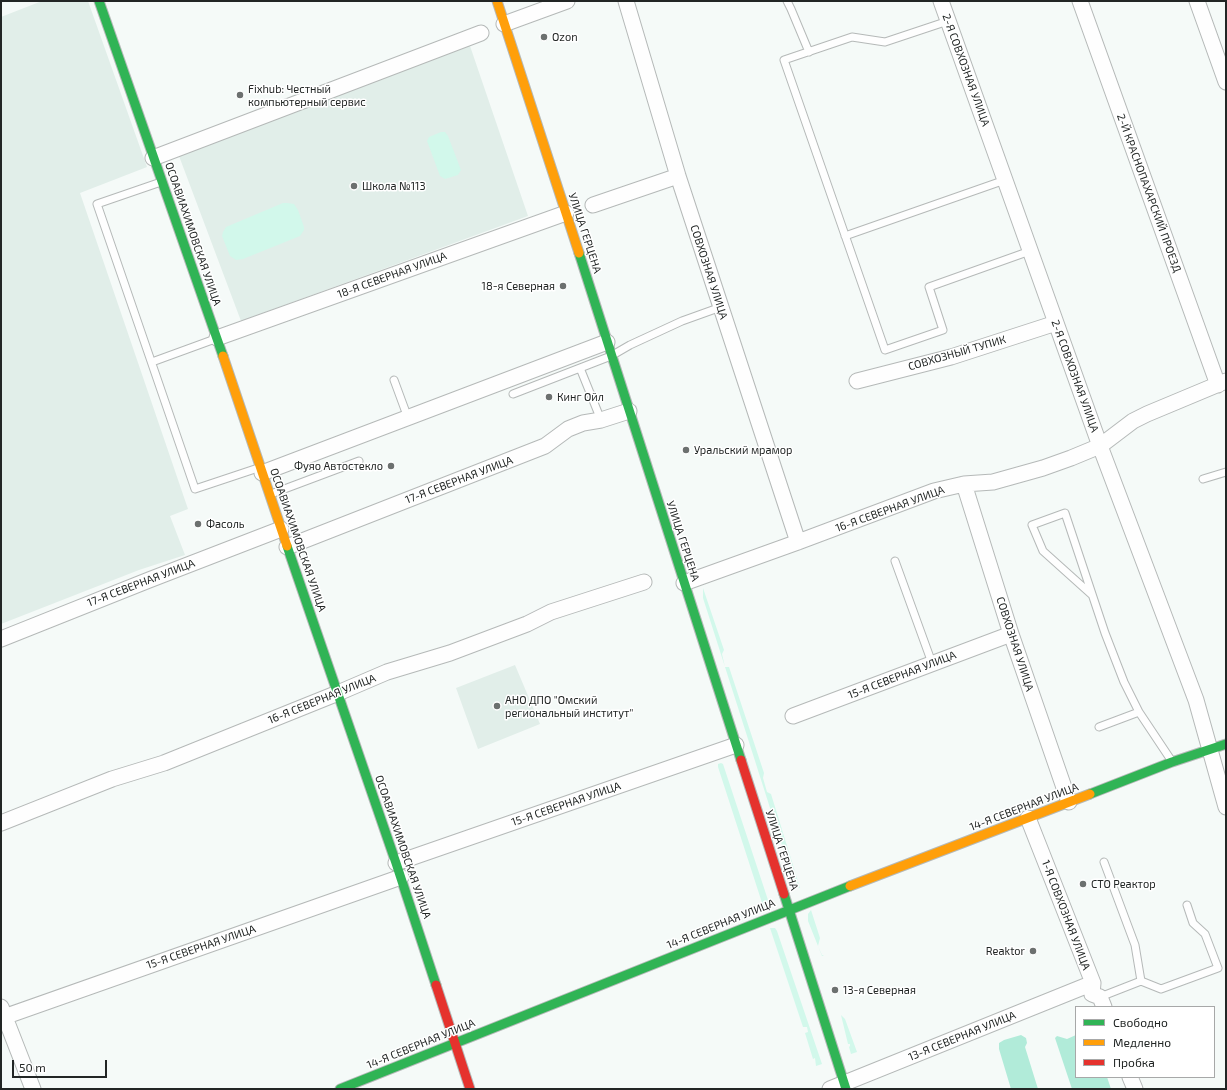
<!DOCTYPE html>
<meta charset="utf-8">
<style>
body{margin:0}
#map{position:relative;width:1227px;height:1090px;overflow:hidden;background:#f5faf8;font-family:"Exo 2",sans-serif}
canvas{display:block}
.frame{position:absolute;inset:0;border:2px solid #222625;pointer-events:none}
.legend{position:absolute;left:1075px;top:1006px;width:140px;height:72px;box-sizing:border-box;background:#fff;border:1px solid #a7a8a8;margin:0;padding:5px 7px;list-style:none;font-size:12px;color:#222625}
.legend li{display:flex;align-items:center;gap:8px;height:20px}
.legend b{width:20px;border:1px solid #a7a8a8}
.scale{position:absolute;left:12px;top:1060px;width:95px;height:18px;box-sizing:border-box;border:2px solid #222625;border-top:0;padding-left:5px;font-size:12px;line-height:14px;white-space:nowrap;color:#222625;-webkit-text-stroke:3px #fff;paint-order:stroke}
</style>
<div id="map">
<canvas width="1227" height="1090"></canvas>
<div class="frame"></div>
<ul class="legend">
<li><b style="height:5px;background:#30b455"></b>Свободно</li>
<li><b style="height:5px;background:#ff9f0a"></b>Медленно</li>
<li><b style="height:5px;background:#e5322d"></b>Пробка</li>
</ul>
<div class="scale">50 m</div>
</div>
<script>
const ctx = document.querySelector('canvas').getContext('2d');
ctx.lineJoin = 'round';
function paint(path, color) {
  ctx.fillStyle = color;
  ctx.fill(path, 'evenodd');
}
function toPath(rows) {
  const path = new Path2D();
  for (const r of rows) {
    path.moveTo(r[0], r[1]);
    for (let i = 2; i < r.length; i += 2) path.lineTo(r[i], r[i + 1]);
  }
  return path;
}
function strokePath(path, color, width, dash) {
  ctx.strokeStyle = color;
  ctx.lineWidth = width;
  ctx.lineCap = dash ? 'butt' : 'round';
  ctx.setLineDash(dash || []);
  ctx.stroke(path);
}
function write(font, color, halo, rows, align = 'center') {
  ctx.font = font + ' "Exo 2",sans-serif';
  ctx.lineWidth = 3;
  ctx.setLineDash([]);
  ctx.textBaseline = 'middle';
  ctx.strokeStyle = halo;
  ctx.fillStyle = color;
  for (const [text, x, y, turn = 0] of rows) {
    ctx.save();
    ctx.translate(x, y);
    ctx.rotate((+turn || 0) * Math.PI / 180);
    ctx.textAlign = isNaN(turn) ? turn : align;
    if (halo) ctx.strokeText(text, 0, 0);
    ctx.fillText(text, 0, 0);
    ctx.restore();
  }
}
paint(toPath([
 [42,1,88,1,147,167,80,193,188,509,170,516,185,555,139,570,1,624,1,17],
 [469,43,528,216,241,321,179,156],
 [515,665,540,724,478,749,456,688]
]), '#e1eee9');
paint(toPath([
 [441,132,445,132,448,136,461,170,458,175,445,179,440,176,427,141,429,137],
 [283,203,287,203,294,204,298,210,304,227,304,230,300,236,243,259,236,260,230,256,222,236,223,232,226,227],
 [703,588,724,650,722,654,725,667,729,667,764,773,763,778,767,792,771,794,800,888,798,888,793,880,703,598],
 [721,763,723,764,768,900,765,912,718,767,718,764],
 [811,910,820,938,818,946,822,955,824,956,822,956,808,921,808,914],
 [770,928,775,928,777,931,822,1064,816,1066,815,1058,813,1059,805,1033,808,1032,807,1027,803,1027],
 [841,1015,845,1019,857,1052,851,1054,849,1047,850,1046,850,1044,848,1044]
]), '#d2f8eb');
paint(toPath([
 [1021,1035,1026,1038,1027,1043,1025,1047,1038,1089,1011,1089,999,1049,999,1043,1004,1040],
 [1076,1035,1076,1077,1107,1077,1111,1089,1072,1089,1055,1038,1057,1036,1067,1039]
]), '#b1ebd9');
const lane = toPath([
 [787,1,791,9,809,52],
 [948,21,885,42,852,37,784,60,885,350,943,330,929,287,1030,251],
 [161,182,97,204,195,489,258,468],
 [845,236,1005,180],
 [152,362,215,339],
 [580,368,601,420],
 [394,380,408,418],
 [513,394,611,356,630,345,682,321,721,307],
 [1203,479,1226,472],
 [271,494,359,461],
 [895,561,932,663],
 [1092,595,1043,551,1032,525,1065,513,1105,633,1124,682,1139,712,1171,760],
 [1099,727,1139,712],
 [1141,981,1161,989,1218,968,1205,934,1193,923,1187,905],
 [1100,997,1141,981,1135,945,1104,862]
]);
const street = toPath([
 [626,1,678,176,798,542],
 [941,1,1100,446,1196,700,1226,807],
 [1080,1,1218,385],
 [1197,1,1226,82],
 [504,24,567,1],
 [153,158,481,33],
 [593,205,678,176],
 [217,338,566,213],
 [857,381,951,357,1056,323],
 [262,473,607,342],
 [964,484,1011,634,1069,802],
 [287,547,545,446,568,429,583,423,601,420,629,411],
 [684,583,798,542,934,491,964,484,993,482,1043,468,1071,458,1100,446,1133,421,1147,414,1226,381],
 [1,639,149,580,281,529],
 [793,716,1011,634],
 [1028,818,1093,983,1092,994,1100,997,1104,1007],
 [1,823,112,779,164,763,338,693,387,672,450,653,527,624,551,612,644,582],
 [396,863,736,745],
 [1,1007,33,1089],
 [1,1018,401,877],
 [1130,1077,1135,1089],
 [830,1089,1093,983]
]);
const fast = toPath([
 [99,1,223,356],
 [579,253,741,760],
 [287,546,396,863,436,985],
 [1090,794,1172,762,1226,744],
 [784,894,846,1089],
 [340,1089,850,886]
]);
const slow = toPath([
 [497,1,579,253],
 [223,356,287,546],
 [850,886,1090,794]
]);
const jam = toPath([
 [741,760,784,894],
 [436,985,470,1089]
]);
strokePath(lane, '#b5b9b8', 9);
strokePath(street, '#b5b9b8', 17);
strokePath(fast, '#b5b9b8', 11);
strokePath(slow, '#b5b9b8', 11);
strokePath(jam, '#b5b9b8', 11);
strokePath(lane, '#fefefe', 7);
strokePath(street, '#fefefe', 15);
strokePath(fast, '#30b455', 9);
strokePath(slow, '#ff9f0a', 9);
strokePath(jam, '#e5322d', 9);
for (const [x, y, r, color] of [
 [544,37,4,"#6c706f"],
 [240,95,4,"#6c706f"],
 [354,186,4,"#6c706f"],
 [563,286,4,"#6c706f"],
 [549,397,4,"#6c706f"],
 [686,450,4,"#6c706f"],
 [391,466,4,"#6c706f"],
 [198,524,4,"#6c706f"],
 [497,706,4,"#6c706f"],
 [1083,884,4,"#6c706f"],
 [1033,951,4,"#6c706f"],
 [835,990,4,"#6c706f"]
]) {
  const dot = new Path2D();
  dot.arc(x, y, r, 0, 2 * Math.PI);
  ctx.fillStyle = color;
  ctx.fill(dot);
  strokePath(dot, '#fff', 1.5);
}
write('11px', '#222625', '#fff', [
 ["Ozon",552,37],
 ["Fixhub: Честный",248,89],
 ["компьютерный сервис",248,102],
 ["Школа №113",362,186],
 ["18-я Северная",555,286,"right"],
 ["Кинг Ойл",557,397],
 ["Уральский мрамор",694,450],
 ["Фуяо Автостекло",383,466,"right"],
 ["Фасоль",206,524],
 ["АНО ДПО \"Омский",505,700],
 ["региональный институт\"",505,713],
 ["СТО Реактор",1091,884],
 ["Reaktor",1025,951,"right"],
 ["13-я Северная",843,990]
], 'left');
write('11px', '#222625', '#fff', [
 ["2-Я СОВХОЗНАЯ УЛИЦА",966,70,70],
 ["2-Й КРАСНОПАХАРСКИЙ ПРОЕЗД",1149,193,70],
 ["УЛИЦА ГЕРЦЕНА",585,233,72],
 ["ОСОАВИАХИМОВСКАЯ УЛИЦА",193,234,71],
 ["СОВХОЗНАЯ УЛИЦА",709,272,72],
 ["18-Я СЕВЕРНАЯ УЛИЦА",392,275,-20],
 ["СОВХОЗНЫЙ ТУПИК",957,353,-16],
 ["2-Я СОВХОЗНАЯ УЛИЦА",1075,376,70],
 ["17-Я СЕВЕРНАЯ УЛИЦА",459,480,-21],
 ["16-Я СЕВЕРНАЯ УЛИЦА",890,509,-20],
 ["ОСОАВИАХИМОВСКАЯ УЛИЦА",298,540,71],
 ["УЛИЦА ГЕРЦЕНА",683,541,72],
 ["17-Я СЕВЕРНАЯ УЛИЦА",141,583,-21],
 ["СОВХОЗНАЯ УЛИЦА",1015,644,72],
 ["15-Я СЕВЕРНАЯ УЛИЦА",902,675,-21],
 ["16-Я СЕВЕРНАЯ УЛИЦА",322,699,-22],
 ["15-Я СЕВЕРНАЯ УЛИЦА",566,804,-19],
 ["14-Я СЕВЕРНАЯ УЛИЦА",1024,807,-21],
 ["ОСОАВИАХИМОВСКАЯ УЛИЦА",403,847,71],
 ["УЛИЦА ГЕРЦЕНА",782,850,72],
 ["1-Я СОВХОЗНАЯ УЛИЦА",1066,915,69],
 ["14-Я СЕВЕРНАЯ УЛИЦА",721,924,-22],
 ["15-Я СЕВЕРНАЯ УЛИЦА",201,947,-19],
 ["13-Я СЕВЕРНАЯ УЛИЦА",962,1036,-22],
 ["14-Я СЕВЕРНАЯ УЛИЦА",421,1044,-22]
]);
</script>
